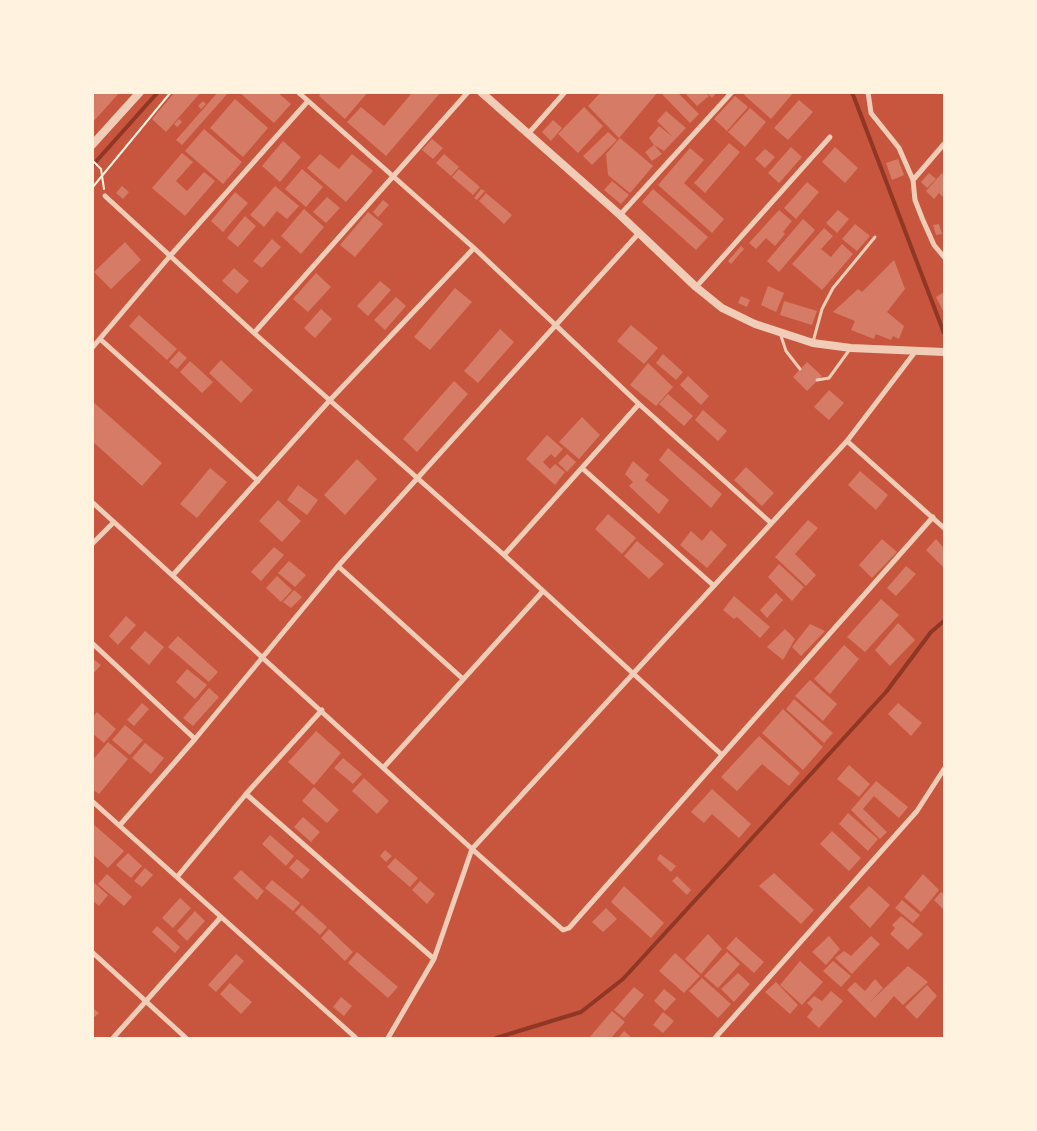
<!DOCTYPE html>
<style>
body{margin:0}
#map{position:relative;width:1037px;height:1131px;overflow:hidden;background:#c8553d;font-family:"Public Sans",sans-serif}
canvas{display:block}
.frame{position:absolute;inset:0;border:94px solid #fff3e0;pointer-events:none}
</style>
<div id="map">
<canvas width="1037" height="1131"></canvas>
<div class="frame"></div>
</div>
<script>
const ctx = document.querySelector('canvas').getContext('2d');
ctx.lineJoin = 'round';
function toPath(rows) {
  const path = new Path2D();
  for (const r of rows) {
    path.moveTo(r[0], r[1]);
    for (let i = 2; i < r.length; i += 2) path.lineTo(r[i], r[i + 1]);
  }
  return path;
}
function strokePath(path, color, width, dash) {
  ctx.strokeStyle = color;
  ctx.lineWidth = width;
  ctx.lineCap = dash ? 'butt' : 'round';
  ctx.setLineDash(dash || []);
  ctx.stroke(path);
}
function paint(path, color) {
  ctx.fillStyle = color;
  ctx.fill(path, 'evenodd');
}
strokePath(toPath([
 [852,92,944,333],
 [92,166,158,92],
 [496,1038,581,1012,623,979,886,692,931,632,944,621]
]), '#8f3625', 4);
paint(toPath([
 [92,92,120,92,92,123],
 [175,92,201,92,166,132,152,119],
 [218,92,229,92,182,145,176,140],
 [239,92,277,92,291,104,274,123],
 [322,92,368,92,345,119,319,96],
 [409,92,441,92,386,156,347,122,361,107,384,126,411,94],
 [601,92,658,92,619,138,588,106],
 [660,92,677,92,699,114,690,123],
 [684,92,704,92,709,96,697,106],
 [706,92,717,92,712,98],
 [741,92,794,92,771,119],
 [735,96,748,107,727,131,714,119],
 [235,99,268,128,243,157,210,128],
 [799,100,813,112,788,140,774,128],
 [203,101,206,104,201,109,198,106],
 [584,107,603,126,578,153,558,134],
 [750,108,766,122,745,147,728,132],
 [666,111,686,128,664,151,654,145,662,154,652,161,645,152,654,145,649,138,659,126,673,137,657,121],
 [179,119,182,122,177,127,174,124],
 [553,120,562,128,551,141,542,132],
 [204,129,242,162,223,184,185,151],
 [608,132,617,140,592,165,583,156],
 [620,138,653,166,630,193,608,175,606,154],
 [432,139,443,148,433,159,422,150],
 [283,141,301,157,280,182,262,166],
 [729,143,740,152,705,193,694,183],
 [791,147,802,157,779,183,768,173],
 [835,147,858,168,845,183,822,162],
 [690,148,704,160,684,183,724,219,712,233,658,185],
 [765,149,775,157,765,168,755,159],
 [182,153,193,162,176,181,187,191,204,172,215,181,185,216,152,188],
 [320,154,339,169,352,154,373,171,346,202,307,168],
 [444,154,459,167,451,176,436,163],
 [898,159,904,175,892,180,886,163],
 [302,169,323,187,306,207,285,189],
 [459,169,480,187,473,195,452,177],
 [929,173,936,179,927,188,921,182],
 [942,173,944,175,944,198,939,193,934,199,926,191],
 [612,181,629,195,621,204,604,190],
 [807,182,819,192,796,219,784,208],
 [122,186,129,192,123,199,116,193],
 [275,186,299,206,287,219,277,211,264,227,250,215],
 [481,189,485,191,477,200,474,198],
 [653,189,708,237,696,250,642,202],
 [235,192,248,203,223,232,211,221],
 [486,193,512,215,504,224,479,201],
 [327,197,340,208,326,223,313,212],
 [383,200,389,205,378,217,373,212],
 [304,209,324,227,301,254,281,236],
 [779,210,792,221,783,232,785,234,775,246,766,238,756,249,749,243],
 [838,210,849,219,837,233,826,223],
 [368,212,383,224,355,257,340,245],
 [245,216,256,226,238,247,227,238],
 [803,219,815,230,779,272,767,261],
 [855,224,870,236,857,251,842,239],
 [939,224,942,234,936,235,933,225],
 [824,228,833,236,821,249,831,257,842,244,853,254,822,290,792,264],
 [272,239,281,247,262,268,253,261],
 [125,242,141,260,111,289,94,272],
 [741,246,744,249,731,264,728,261],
 [894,260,905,289,887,312,904,326,899,339,893,336,891,340,876,334,874,339,851,330,855,321,833,312,858,289,862,292],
 [234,268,249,281,237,294,222,281],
 [316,273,331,287,308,312,293,299],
 [380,281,391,290,368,316,357,306],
 [768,286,784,293,776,312,761,305],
 [455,288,472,302,430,350,414,337],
 [944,292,944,313,936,297],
 [741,296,750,300,747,307,738,303],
 [396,297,406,306,385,330,374,320],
 [784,301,817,311,812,325,780,315],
 [321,309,332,319,315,338,304,328],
 [139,315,177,349,167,360,129,326],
 [631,325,658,348,644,364,617,341],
 [500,329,514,342,478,383,464,371],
 [179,351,187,358,177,369,169,362],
 [663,354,683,372,676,380,656,363],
 [221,360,253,390,241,403,209,373],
 [190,361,213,382,202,393,180,372],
 [807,362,822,376,807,391,793,377],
 [648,363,673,387,656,406,630,385],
 [688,376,709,396,701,405,680,385],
 [454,381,468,394,417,452,403,439],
 [829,390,844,403,829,420,814,407],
 [668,394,693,416,684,426,659,404],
 [92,401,162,463,142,486,92,441],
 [703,410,727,431,718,441,695,420],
 [582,417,600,435,579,459,559,442],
 [547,435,563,449,555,458,551,454,543,462,550,469,555,464,565,472,555,485,526,459],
 [668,448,722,494,711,508,659,460],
 [567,454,576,462,567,472,558,463],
 [357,459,377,479,345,515,324,495],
 [633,461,649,475,645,480,669,500,659,514,629,486,633,482,625,474],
 [746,467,774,493,762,506,734,480],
 [210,468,227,482,197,518,180,504],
 [860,471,888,495,876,510,848,485],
 [298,485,318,500,307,515,287,500],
 [278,500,301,521,282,542,259,521],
 [608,514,636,538,622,554,595,529],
 [808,520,818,528,795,554,816,575,806,586,775,557],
 [711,530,727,545,707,568,680,545,691,531,702,541],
 [882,539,897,552,872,578,859,565],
 [936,539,944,548,944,568,926,550],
 [637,541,664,564,649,579,624,556],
 [274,547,284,555,261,581,251,572],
 [289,561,306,575,295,587,278,573],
 [779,564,804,587,792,601,768,577],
 [906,566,916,574,896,596,887,588],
 [277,576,292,590,281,602,266,588],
 [294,590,302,597,291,608,283,602],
 [776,593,783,600,767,618,760,610],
 [734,596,770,627,760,638,737,617,734,619,723,610],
 [881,599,899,615,865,652,847,637],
 [126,616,136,625,118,645,109,636],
 [898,623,915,640,890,666,875,650],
 [810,624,825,631,801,656,792,647],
 [785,629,795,639,783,660,767,647],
 [145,631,164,647,149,665,130,648],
 [178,636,218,672,209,682,168,647],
 [844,645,859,659,830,694,814,679],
 [92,658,101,665,92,675],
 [187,669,207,685,195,699,176,682],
 [810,680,837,704,823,721,795,696],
 [209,688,219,697,193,726,183,718],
 [794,699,833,733,824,743,786,709],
 [142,703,149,709,134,726,127,720],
 [898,703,922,723,911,736,888,714],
 [783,709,823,747,803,770,762,733],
 [97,712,116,729,104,743,92,733,92,718],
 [125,725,143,740,130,755,112,740],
 [316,731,341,753,314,785,288,762],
 [759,736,800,773,789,786,762,764,737,791,721,777],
 [108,742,128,759,99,794,92,789,92,761],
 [145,743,164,758,151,774,132,758],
 [343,758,362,774,353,784,334,768],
 [849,765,870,784,859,797,837,779],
 [364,778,389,801,377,814,352,791],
 [876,781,908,807,899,818,874,796,863,809,887,832,880,839,851,810],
 [314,787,339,810,327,823,302,801],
 [712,789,751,824,739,838,712,814,704,823,691,812],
 [848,813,878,839,868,851,839,824],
 [303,817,320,832,311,842,294,827],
 [92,823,124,851,108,868,92,854],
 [832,831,861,858,849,871,820,844],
 [270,835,294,856,286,866,262,844],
 [385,850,392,856,386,862,380,856],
 [128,853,142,866,131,878,116,865],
 [660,854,676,866,671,872,657,859],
 [395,858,418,878,410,887,387,867],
 [297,859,310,870,302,879,289,868],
 [145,868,153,875,142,887,134,881],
 [241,870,264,891,257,900,233,878],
 [774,873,814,910,801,924,759,886],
 [107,874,132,897,124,906,98,884],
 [923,874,939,890,921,912,904,897],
 [677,876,691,890,687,895,672,881],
 [272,880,300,903,293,911,265,888],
 [92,881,108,895,99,906,92,900],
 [420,881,435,894,427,904,412,890],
 [624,886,664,923,651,938,611,902],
 [869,886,890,905,870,928,849,907],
 [941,892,944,894,944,910,934,900],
 [180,898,191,908,173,928,162,918],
 [902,900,920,915,913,923,895,908],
 [302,905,327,927,320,935,295,913],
 [606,908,617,919,603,932,592,922],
 [195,911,205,921,187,941,177,931],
 [901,916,923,934,908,950,890,934,895,928,892,925],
 [157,926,180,947,175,953,152,932],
 [329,929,353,952,345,961,321,938],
 [708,934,722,949,701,974,685,959],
 [829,936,840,949,826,965,812,952],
 [871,936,880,944,852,974,835,958,844,951,851,956],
 [736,937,764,962,754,973,726,948],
 [357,952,398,987,388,998,348,963],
 [727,952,740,964,718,988,704,976],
 [675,953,700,976,684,993,659,971],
 [236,954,244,961,216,992,208,985],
 [800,961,823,982,802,1005,780,985],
 [833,961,851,976,841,987,823,971],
 [908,966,928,982,903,1005,894,996,875,1018,847,990,855,982,865,991,875,979,883,988,870,1002],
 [738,973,750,984,734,1002,721,989],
 [702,978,731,1004,718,1018,689,991],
 [776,982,798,1005,790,1014,765,992],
 [230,983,252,1002,241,1014,220,994],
 [927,985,937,996,917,1019,905,1007],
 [634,987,644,995,624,1018,614,1010],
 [664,989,676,999,665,1011,654,1001],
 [831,991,843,1001,819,1028,807,1017,813,1009,807,1003,814,996,822,1001],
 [341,997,352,1006,344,1016,333,1007],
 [94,1009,99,1013,92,1019,92,1011],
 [612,1011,625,1022,611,1038,589,1038],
 [663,1012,674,1021,663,1033,653,1025],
 [624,1031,632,1038,618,1038]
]), '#d67c66');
strokePath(toPath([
 [92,160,101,169,104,189],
 [92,188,171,92]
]), '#fff3e0', 2);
strokePath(toPath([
 [780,333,786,351,800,369],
 [813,342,822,309,833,288,875,237],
 [817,380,829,378,850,349]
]), '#f1ccb7', 3);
strokePath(toPath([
 [298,92,474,248,639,404,771,523],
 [868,92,871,113,899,148,913,180,915,200,922,218,934,245,944,257],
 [528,134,565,92],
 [913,180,944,144],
 [105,196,254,333,504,555,722,755],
 [620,215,732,92],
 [696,287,830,137],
 [254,333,468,92],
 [100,339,258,481],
 [92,348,170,256,308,101],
 [847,441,944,528],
 [582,468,713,585],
 [92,502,472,849,563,930,569,928,933,517],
 [92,544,114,522],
 [504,555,639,404],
 [338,566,463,679],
 [173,575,330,400,474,248],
 [92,643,195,739],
 [384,767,543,591],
 [246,794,434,959],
 [92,801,356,1038],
 [120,825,195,739,338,566,639,233],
 [177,877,246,794,322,710],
 [92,952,186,1038],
 [113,1038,221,917],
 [388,1038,434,959,472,849,847,441,915,352],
 [715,1038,917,811,944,769]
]), '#f1ccb7', 5);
strokePath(toPath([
 [481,92,620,215,696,287,722,308,755,324,813,343,851,348,944,352],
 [92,145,140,92]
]), '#f1ccb7', 8);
</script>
